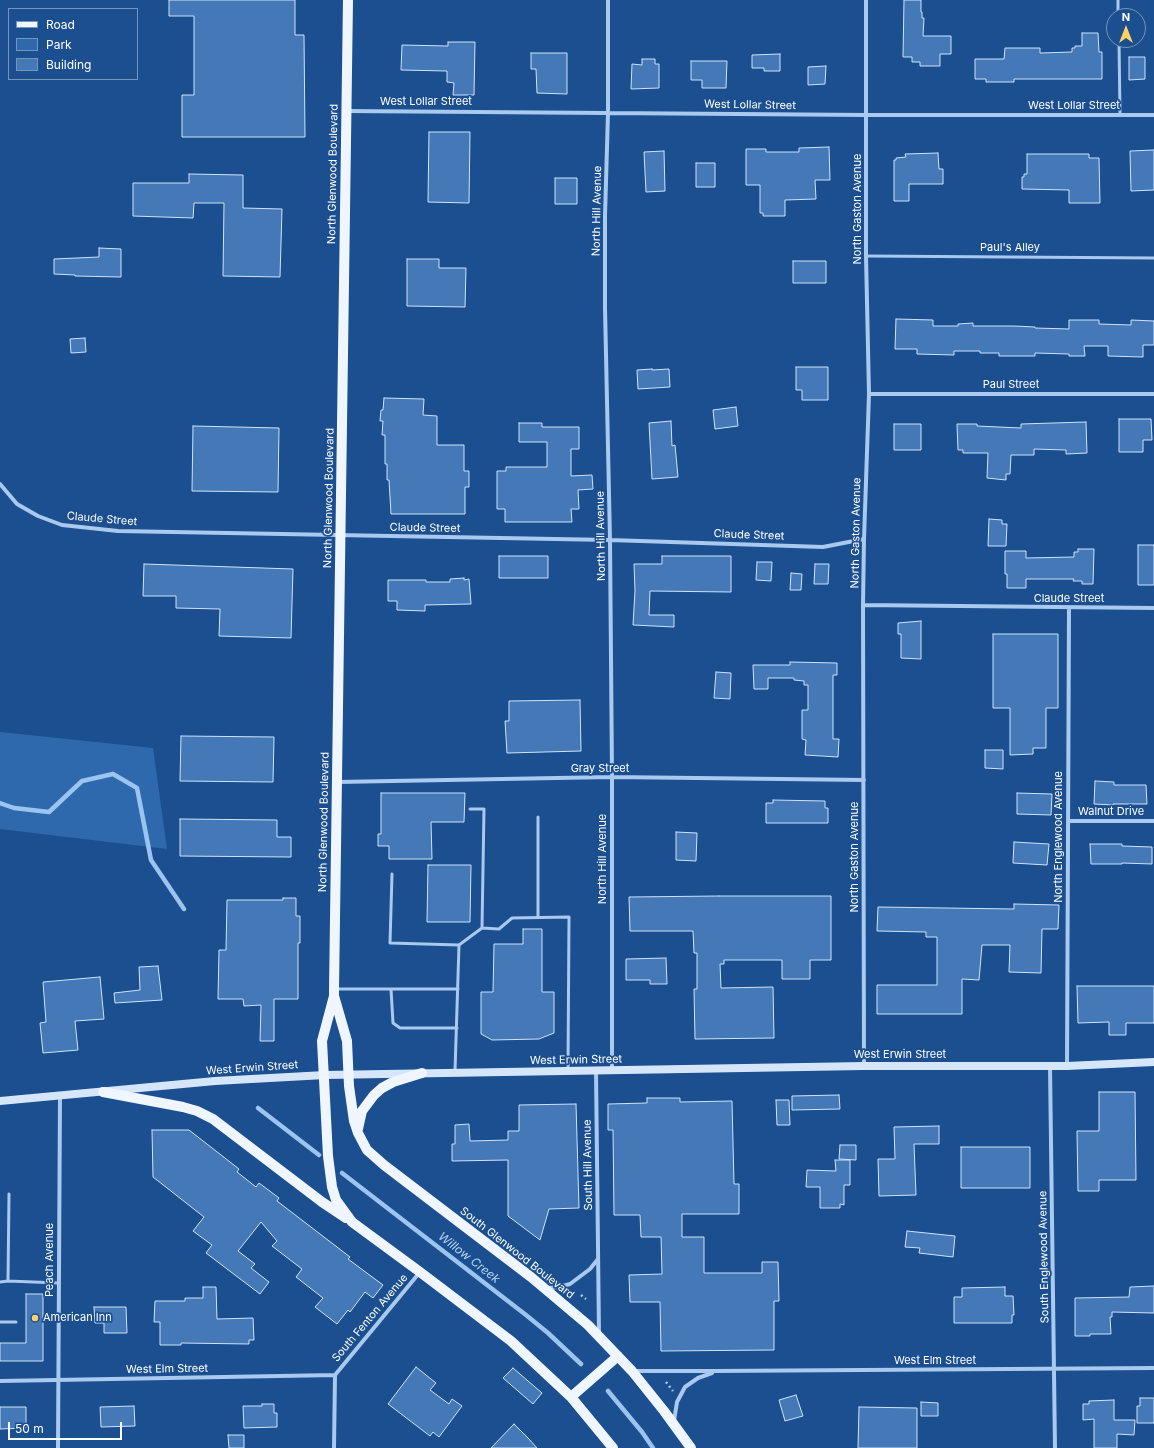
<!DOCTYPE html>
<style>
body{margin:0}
#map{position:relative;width:1154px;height:1448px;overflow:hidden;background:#1b4f8f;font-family:Inter,sans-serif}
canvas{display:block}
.legend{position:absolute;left:8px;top:8px;width:130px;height:72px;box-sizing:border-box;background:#1b4f8f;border:1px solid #7695bc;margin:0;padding:5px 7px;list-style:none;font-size:12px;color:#fff}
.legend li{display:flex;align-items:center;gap:8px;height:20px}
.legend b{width:20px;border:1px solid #7695bc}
.north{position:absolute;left:1106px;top:8px;width:40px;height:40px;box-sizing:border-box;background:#1b4f8f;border:1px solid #7695bc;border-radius:50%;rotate:0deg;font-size:11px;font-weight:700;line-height:16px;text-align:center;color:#fff}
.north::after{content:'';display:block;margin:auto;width:14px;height:18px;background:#ffd166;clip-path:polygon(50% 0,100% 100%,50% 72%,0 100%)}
.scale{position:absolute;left:8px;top:1422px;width:114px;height:18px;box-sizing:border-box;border:2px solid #fff;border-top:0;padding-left:5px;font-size:12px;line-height:14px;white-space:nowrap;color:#fff;-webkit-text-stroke:3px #1b4f8f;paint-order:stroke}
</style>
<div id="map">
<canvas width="1154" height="1448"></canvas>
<ul class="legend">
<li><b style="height:5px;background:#f0f6ff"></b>Road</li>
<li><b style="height:11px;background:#2e69ad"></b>Park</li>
<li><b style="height:11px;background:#4478b7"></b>Building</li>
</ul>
<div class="north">N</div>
<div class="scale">50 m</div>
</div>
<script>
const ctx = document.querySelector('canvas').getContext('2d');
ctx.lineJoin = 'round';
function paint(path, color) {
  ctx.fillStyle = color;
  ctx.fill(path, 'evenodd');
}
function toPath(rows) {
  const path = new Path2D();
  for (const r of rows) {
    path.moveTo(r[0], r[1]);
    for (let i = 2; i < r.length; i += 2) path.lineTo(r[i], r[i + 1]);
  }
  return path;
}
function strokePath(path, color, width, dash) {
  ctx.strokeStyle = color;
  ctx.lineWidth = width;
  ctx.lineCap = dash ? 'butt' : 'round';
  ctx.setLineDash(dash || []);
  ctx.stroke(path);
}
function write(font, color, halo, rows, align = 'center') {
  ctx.font = font + ' Inter,sans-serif';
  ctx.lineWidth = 3.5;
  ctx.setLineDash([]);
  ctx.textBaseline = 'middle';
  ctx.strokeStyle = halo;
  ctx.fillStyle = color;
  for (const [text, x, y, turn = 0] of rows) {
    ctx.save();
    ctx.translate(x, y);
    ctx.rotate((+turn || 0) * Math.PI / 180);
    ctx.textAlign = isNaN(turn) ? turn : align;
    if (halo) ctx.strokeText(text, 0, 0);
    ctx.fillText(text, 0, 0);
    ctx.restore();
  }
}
paint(toPath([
 [0,732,153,748,167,849,0,829]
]), '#2e69ad');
strokePath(toPath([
 [0,803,14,808,49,812,82,781,113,774,137,788,151,860,184,909],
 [258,1108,319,1155],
 [342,1173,526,1315,548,1333,581,1364],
 [608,1391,642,1432,653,1448]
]), '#9cc4f0', 4.5);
const building = toPath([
 [169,0,295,0,295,35,304,35,305,137,182,137,182,95,194,95,194,16,169,16,169,0],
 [904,0,921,0,921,12,922,12,922,18,924,18,923,36,951,36,951,54,940,54,940,66,920,66,920,62,912,62,912,57,903,57,904,0],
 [1082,33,1098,33,1099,52,1102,52,1102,79,1014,79,1014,82,986,82,986,79,975,79,975,59,1004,59,1005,48,1040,48,1040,53,1072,52,1072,48,1075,48,1075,46,1082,46,1082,33],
 [448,42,475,42,474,95,453,95,454,83,447,82,447,71,401,70,402,45,448,46,448,42],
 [531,53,567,53,567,94,537,93,536,69,531,69,531,53],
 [780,54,780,71,764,71,764,68,752,68,752,55,780,54],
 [1129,57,1145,57,1145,79,1129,80,1129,57],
 [642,59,655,59,655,64,659,64,659,88,631,89,632,64,642,65,642,59],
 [691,61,727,61,726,88,702,88,702,80,691,80,691,61],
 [826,66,825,84,808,85,808,67,826,66],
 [429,132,470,132,469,203,428,202,429,132],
 [829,147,830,180,815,180,816,199,785,200,785,216,763,216,763,213,760,213,760,185,746,185,746,149,766,149,766,152,799,152,799,148,829,147],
 [1154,150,1154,190,1131,191,1130,151,1154,150],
 [664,151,665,191,646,192,644,152,664,151],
 [938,153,939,169,943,169,943,184,909,184,909,201,894,201,894,160,896,160,896,158,906,157,905,154,938,153],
 [1027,154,1089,154,1089,158,1099,158,1100,203,1069,203,1069,190,1022,189,1022,177,1024,177,1024,174,1027,174,1027,154],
 [696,163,715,163,715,187,696,187,696,163],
 [189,174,243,175,243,208,282,209,280,277,223,276,224,203,194,203,193,218,133,216,133,183,189,183,189,174],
 [555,178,577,178,577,204,555,204,555,178],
 [99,248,121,249,121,277,75,276,75,275,54,274,54,259,99,257,99,248],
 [407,259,439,259,439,268,466,268,465,307,407,306,407,259],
 [793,261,826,261,826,283,793,283,793,261],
 [896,319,933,320,933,326,958,326,958,324,973,323,973,326,1014,326,1035,327,1035,328,1069,329,1069,320,1099,320,1099,324,1131,325,1131,320,1154,321,1154,345,1143,345,1143,357,1108,356,1108,346,1084,346,1085,356,1069,356,1069,354,1035,353,1035,356,999,356,999,353,980,353,980,351,954,351,954,355,917,354,917,349,895,349,896,319],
 [85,338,86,352,71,353,70,339,85,338],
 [796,367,828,367,828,400,802,400,802,390,796,390,796,367],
 [652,369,652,370,669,369,670,387,638,389,637,370,652,369],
 [384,398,424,399,423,415,437,416,437,445,464,445,464,471,469,471,469,487,465,487,465,514,391,514,389,480,387,480,387,464,385,464,385,435,382,435,383,421,380,421,381,410,383,410,384,398],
 [736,407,738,426,715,429,713,410,736,407],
 [1119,419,1151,419,1152,440,1143,440,1143,452,1119,452,1119,419],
 [671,421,672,446,675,445,678,477,652,479,649,423,671,421],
 [1086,422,1087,453,1066,454,1066,450,1034,449,1034,455,1011,455,1010,474,1006,474,1006,480,987,478,988,453,963,453,963,450,958,450,957,424,977,424,977,426,1021,428,1021,424,1086,422],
 [519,423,542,423,542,427,579,427,579,449,571,449,571,476,592,475,593,489,578,490,579,509,571,509,572,522,505,522,505,509,497,509,497,471,506,471,506,467,547,467,547,442,519,442,519,423],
 [894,424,921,424,921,450,894,450,894,424],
 [193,426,279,428,278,492,192,491,193,426],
 [989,519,1002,520,1002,524,1007,524,1006,546,988,546,989,519],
 [1138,545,1154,545,1154,585,1138,585,1138,545],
 [1078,549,1094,549,1093,584,1082,584,1082,581,1073,581,1074,579,1026,579,1026,588,1007,588,1007,574,1005,574,1005,551,1026,551,1026,558,1074,557,1074,552,1078,552,1078,549],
 [499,556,548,556,548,578,499,578,499,556],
 [662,556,731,556,731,592,650,591,649,615,674,615,674,627,633,625,635,591,634,564,662,564,662,556],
 [757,562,772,562,771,581,756,580,757,562],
 [144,564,293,569,291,638,219,636,220,609,176,608,176,596,143,596,144,564],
 [815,564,829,564,828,584,814,584,815,564],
 [791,573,802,574,801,590,790,590,791,573],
 [464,578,464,580,469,579,471,604,425,605,425,611,397,610,397,601,388,601,388,580,426,580,426,582,450,582,450,579,464,578],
 [921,621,921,659,901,658,901,634,898,634,898,623,921,621],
 [993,634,1058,634,1058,708,1046,708,1046,748,1033,748,1033,754,1010,755,1010,708,993,708,993,634],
 [790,662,837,663,837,675,833,675,833,739,839,739,838,757,805,755,806,740,802,739,802,710,808,710,808,685,804,685,804,681,794,680,794,678,768,678,768,689,754,689,753,665,790,665,790,662],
 [716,672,731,673,730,699,714,698,716,672],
 [580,700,581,751,507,753,505,721,509,721,509,701,580,700],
 [181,736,274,737,273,782,180,781,181,736],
 [985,750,1003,750,1003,769,985,768,985,750],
 [1095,781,1114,782,1114,785,1146,785,1147,804,1113,804,1113,805,1094,804,1095,781],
 [381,793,465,793,464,822,431,822,432,859,389,859,389,846,378,846,378,834,381,834,381,793],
 [1017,793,1052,794,1051,815,1017,814,1017,793],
 [773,800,825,801,825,808,828,808,828,823,766,823,766,803,773,803,773,800],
 [180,819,277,820,277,837,291,837,291,857,180,856,180,819],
 [676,832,697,833,696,861,676,860,676,832],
 [1014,842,1049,844,1047,865,1013,863,1014,842],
 [1090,844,1122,844,1122,846,1152,847,1152,864,1122,863,1122,864,1091,864,1090,844],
 [428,865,471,865,470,922,427,922,428,865],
 [719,896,831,896,831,960,810,960,810,979,782,979,782,960,724,960,724,964,720,964,721,988,773,987,774,1038,695,1039,694,989,697,989,697,953,694,953,693,931,630,931,629,897,719,896],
 [283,898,296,898,296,916,300,916,300,943,298,943,298,999,274,999,274,1041,260,1041,261,1005,244,1006,243,999,218,999,219,950,226,950,227,900,283,900,283,898],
 [1014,904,1059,905,1058,929,1042,929,1041,973,1009,972,1010,945,982,945,979,980,962,979,962,1014,877,1014,877,985,937,985,937,937,926,937,926,932,877,931,878,907,1014,909,1014,904],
 [523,929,542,929,542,992,554,992,554,1033,539,1039,492,1040,481,1034,481,992,493,992,494,944,523,944,523,929],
 [666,958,667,984,650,984,650,980,626,980,626,959,666,958],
 [158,966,162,1000,115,1003,114,993,140,990,139,967,158,966],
 [100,977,104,1019,75,1021,78,1050,43,1053,40,1023,46,1022,43,982,100,977],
 [1077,986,1154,986,1154,1023,1126,1023,1126,1035,1109,1035,1109,1022,1078,1023,1077,986],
 [1099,1092,1135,1092,1136,1180,1099,1180,1099,1191,1078,1191,1077,1131,1099,1131,1099,1092],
 [839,1095,840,1109,792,1110,792,1096,839,1095],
 [647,1098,680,1098,680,1102,732,1101,734,1184,739,1184,739,1214,682,1214,682,1237,704,1237,704,1273,762,1273,762,1262,778,1262,779,1301,774,1301,774,1350,661,1351,660,1302,630,1302,629,1275,662,1274,661,1237,641,1237,640,1215,614,1215,613,1130,608,1130,608,1104,647,1103,647,1098],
 [776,1100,789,1100,790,1125,777,1125,776,1100],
 [576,1104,579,1208,549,1209,540,1240,508,1216,508,1160,452,1161,452,1144,455,1144,455,1125,469,1124,470,1141,508,1140,508,1131,519,1131,519,1105,576,1104],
 [939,1126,939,1144,914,1144,916,1195,879,1196,878,1159,895,1159,894,1127,939,1126],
 [152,1130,189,1130,239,1169,237,1172,256,1187,259,1183,279,1198,277,1201,350,1257,348,1259,383,1285,373,1298,365,1292,350,1312,348,1310,337,1324,315,1307,323,1298,296,1277,302,1269,272,1246,277,1241,261,1222,238,1251,255,1264,251,1268,269,1282,260,1294,206,1253,212,1245,193,1231,204,1217,153,1177,152,1130],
 [840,1145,856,1145,856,1160,839,1159,840,1145],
 [961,1147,1030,1147,1030,1188,961,1188,961,1147],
 [835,1160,850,1160,850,1185,844,1185,844,1205,840,1204,840,1208,820,1208,820,1187,806,1187,807,1170,836,1171,835,1160],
 [907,1231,955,1236,953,1257,919,1253,920,1248,905,1247,907,1231],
 [1154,1286,1154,1313,1112,1312,1112,1317,1110,1317,1111,1334,1090,1334,1090,1336,1075,1336,1075,1298,1129,1297,1130,1287,1154,1286],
 [203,1287,216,1287,217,1319,253,1318,254,1340,249,1340,249,1344,181,1343,181,1345,160,1345,160,1322,154,1322,155,1301,185,1301,185,1298,203,1298,203,1287],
 [1005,1287,1005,1296,1013,1296,1014,1315,1012,1315,1012,1323,954,1323,954,1297,962,1297,962,1288,1005,1287],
 [26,1294,43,1294,43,1361,0,1361,0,1343,26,1343,26,1294],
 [94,1307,126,1307,127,1333,104,1333,104,1323,95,1323,94,1307],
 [416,1367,436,1383,430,1390,449,1404,452,1399,462,1406,439,1437,433,1432,430,1436,388,1404,416,1367],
 [513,1368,542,1393,533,1404,503,1378,513,1368],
 [796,1395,803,1416,785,1421,779,1400,796,1395],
 [1140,1398,1154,1398,1154,1423,1137,1423,1137,1406,1140,1406,1140,1398],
 [1114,1400,1114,1420,1135,1420,1134,1435,1117,1434,1117,1448,1094,1448,1094,1419,1083,1420,1083,1404,1089,1404,1089,1401,1114,1400],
 [921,1402,938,1403,938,1416,921,1416,921,1402],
 [262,1404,274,1404,274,1413,277,1413,277,1427,244,1428,243,1406,262,1406,262,1404],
 [134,1406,135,1426,101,1427,100,1407,134,1406],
 [0,1407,26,1407,26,1428,0,1429,0,1407],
 [859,1407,917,1408,917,1448,858,1448,859,1407],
 [514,1424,528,1438,537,1448,491,1448,514,1424],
 [228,1435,244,1435,244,1448,229,1448,228,1435]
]);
paint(building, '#4478b7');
strokePath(building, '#cfe3fa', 1);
strokePath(toPath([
 [581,1295,586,1299],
 [666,1382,673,1391]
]), '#a9c9ee', 2.5, [2, 3]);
strokePath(toPath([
 [1118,0,1118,16],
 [1119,40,1120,115],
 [866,256,1154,258],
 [538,817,538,917],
 [392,874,390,943,459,945,455,1071],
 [482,928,499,929,512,918,569,917,568,1070],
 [459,945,482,928,484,809,470,809],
 [336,989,458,989],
 [391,989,393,1023,400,1028,457,1028],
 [8,1281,59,1283],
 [0,1282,8,1281,9,1194],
 [0,1322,16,1322]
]), '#a9c9ee', 3);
strokePath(toPath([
 [608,0,608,113,605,216,605,308,610,540,612,777,612,1070],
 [346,111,867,115,1154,115],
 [869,394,1154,394],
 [0,484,17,504,38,516,62,525,118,531,610,540,823,547,864,539],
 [863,605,1154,608],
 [337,782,612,777,864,780],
 [1068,821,1154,821],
 [864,1066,863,605,864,539,869,394,866,256,866,0],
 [1050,1066,1055,1448],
 [1067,1066,1069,608],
 [596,1071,599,1335],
 [547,1288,559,1287,570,1284,590,1269,598,1259],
 [634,1371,715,1371,1154,1368],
 [0,1381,335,1375],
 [674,1421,677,1402,685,1387,698,1378,712,1373],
 [58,1448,60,1095],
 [334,1448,335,1375,420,1272]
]), '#a9c9ee', 4);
strokePath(toPath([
 [0,1101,215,1081,325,1075,864,1066,1067,1066,1154,1062]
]), '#d6e6fa', 8);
strokePath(toPath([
 [348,0,334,989,334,996,322,1041,328,1156,332,1187,336,1200,352,1222,420,1272,511,1341,571,1397,613,1448],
 [334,996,347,1041,349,1086,354,1121,358,1133,367,1150,384,1165,531,1277,588,1325,632,1371,664,1411,691,1448],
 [103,1092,183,1107,197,1111,213,1119,322,1202,346,1218],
 [358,1129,362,1111,374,1095,382,1088,393,1082,422,1073],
 [571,1397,618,1356]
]), '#f0f6ff', 10);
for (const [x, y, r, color] of [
 [35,1318,4,"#ffd166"]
]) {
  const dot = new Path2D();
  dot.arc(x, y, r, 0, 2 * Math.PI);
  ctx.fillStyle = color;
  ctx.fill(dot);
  strokePath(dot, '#1b4f8f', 1.5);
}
write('11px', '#fff', '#1b4f8f', [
 ["West Lollar Street",426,102],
 ["West Lollar Street",750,105,1],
 ["West Lollar Street",1074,106],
 ["North Glenwood Boulevard",333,174,-89],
 ["North Gaston Avenue",858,209,-90],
 ["North Hill Avenue",597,211,-89],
 ["Paul's Alley",1010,248],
 ["Paul Street",1011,385],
 ["North Glenwood Boulevard",329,498,-89],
 ["Claude Street",102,519,5],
 ["Claude Street",425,528,1],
 ["North Gaston Avenue",856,533,-89],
 ["Claude Street",749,535,2],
 ["North Hill Avenue",601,536,-91],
 ["Claude Street",1069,599],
 ["Gray Street",600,769],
 ["Walnut Drive",1111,812],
 ["North Glenwood Boulevard",324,822,-89],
 ["North Englewood Avenue",1059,837,-90],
 ["North Gaston Avenue",855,857,-90],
 ["North Hill Avenue",603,859,-90],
 ["West Erwin Street",900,1055],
 ["West Erwin Street",576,1060,-1],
 ["West Erwin Street",252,1068,-4],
 ["South Hill Avenue",588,1165,-91],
 ["South Glenwood Boulevard",517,1253,38],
 ["South Englewood Avenue",1044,1257,-91],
 ["Peach Avenue",50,1260,-90],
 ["South Fenton Avenue",370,1318,-50],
 ["West Elm Street",935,1361],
 ["West Elm Street",167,1369,-1]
]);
write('11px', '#fff', '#1b4f8f', [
 ["American Inn",43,1318]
], 'left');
write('italic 12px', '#b5d3f5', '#1b4f8f', [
 ["Willow Creek",469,1258,38]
]);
</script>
